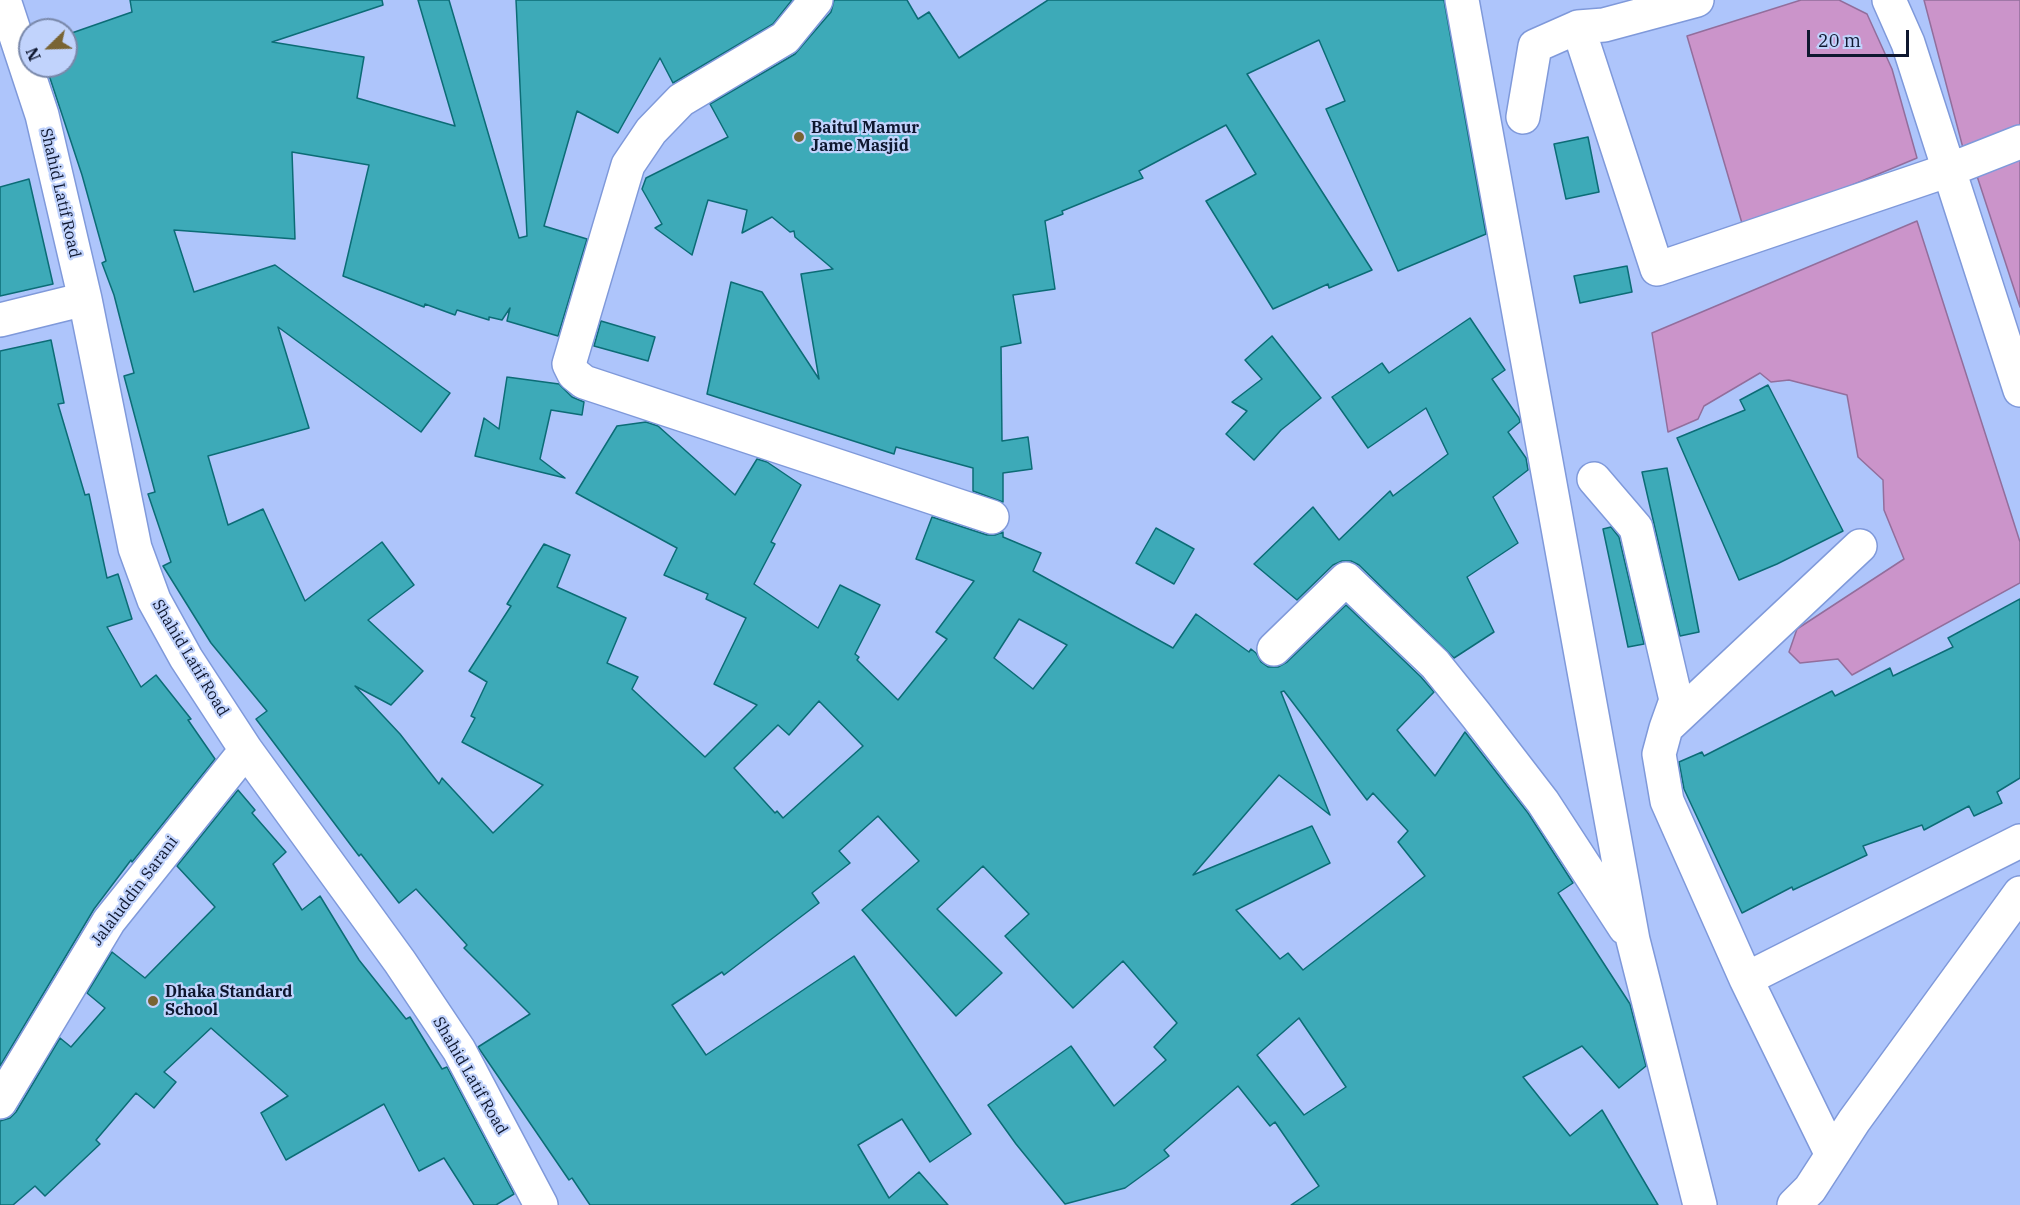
<!DOCTYPE html>
<style>
body{margin:0}
#map{position:relative;width:2020px;height:1205px;overflow:hidden;background:#aec5fb;font-family:"IBM Plex Serif",serif}
canvas{display:block}
.north{position:absolute;left:18px;top:18px;width:60px;height:60px;box-sizing:border-box;background:#c1d3fc;border:2px solid #7988aa;border-radius:50%;rotate:247deg;font-size:16px;font-weight:700;line-height:24px;text-align:center;color:#0e172f}
.north::after{content:'';display:block;margin:auto;width:21px;height:27px;background:#796433;clip-path:polygon(50% 0,100% 100%,50% 72%,0 100%)}
.scale{position:absolute;left:1807px;top:30px;width:102px;height:27px;box-sizing:border-box;border:3px solid #0e172f;border-top:0;padding-left:8px;font-size:18px;line-height:21px;white-space:nowrap;color:#0e172f;-webkit-text-stroke:4px #c1d3fc;paint-order:stroke}
</style>
<div id="map">
<canvas width="2020" height="1205"></canvas>
<div class="north">N</div>
<div class="scale">20 m</div>
</div>
<script>
const ctx = document.querySelector('canvas').getContext('2d');
ctx.lineJoin = 'round';
function paint(path, color) {
  ctx.fillStyle = color;
  ctx.fill(path, 'evenodd');
}
function toPath(rows) {
  const path = new Path2D();
  for (const r of rows) {
    path.moveTo(r[0], r[1]);
    for (let i = 2; i < r.length; i += 2) path.lineTo(r[i], r[i + 1]);
  }
  return path;
}
function strokePath(path, color, width, dash) {
  ctx.strokeStyle = color;
  ctx.lineWidth = width;
  ctx.lineCap = dash ? 'butt' : 'round';
  ctx.setLineDash(dash || []);
  ctx.stroke(path);
}
function write(font, color, halo, rows, align = 'center') {
  ctx.font = font + ' "IBM Plex Serif",serif';
  ctx.lineWidth = 4.5;
  ctx.setLineDash([]);
  ctx.textBaseline = 'middle';
  ctx.strokeStyle = halo;
  ctx.fillStyle = color;
  for (const [text, x, y, turn = 0] of rows) {
    ctx.save();
    ctx.translate(x, y);
    ctx.rotate((+turn || 0) * Math.PI / 180);
    ctx.textAlign = isNaN(turn) ? turn : align;
    if (halo) ctx.strokeText(text, 0, 0);
    ctx.fillText(text, 0, 0);
    ctx.restore();
  }
}
const water = toPath([
 [1801,0,1839,0,1867,14,1892,69,1917,158,1744,230,1687,36,1801,0],
 [1924,0,2020,0,2020,127,1963,148,1924,0],
 [2020,157,2020,307,1976,173,2020,157],
 [1917,221,2020,542,2020,583,1852,675,1838,659,1800,663,1789,652,1797,629,1904,559,1884,510,1883,480,1858,457,1847,395,1789,380,1771,382,1760,373,1704,406,1698,419,1668,432,1652,333,1917,221]
]);
paint(water, '#cb94ca');
strokePath(water, '#926e9c', 1.5);
const building = toPath([
 [130,0,382,0,383,5,272,42,364,57,357,98,455,126,418,0,449,0,519,238,527,236,516,0,792,0,773,24,673,83,660,58,618,133,577,111,544,226,587,239,558,336,507,321,510,308,502,320,489,317,489,320,457,310,455,315,425,304,424,307,343,276,369,165,292,152,295,239,174,230,194,292,275,265,450,393,421,432,278,327,309,428,208,456,228,525,263,509,305,601,382,542,414,585,368,620,423,671,391,705,355,686,400,734,439,784,442,778,493,833,543,785,462,742,475,718,471,716,487,682,469,671,511,606,507,604,544,544,570,555,557,587,626,618,607,663,638,677,632,689,705,757,757,705,714,684,746,618,706,599,708,594,664,575,677,548,576,493,617,426,646,422,658,426,735,495,757,459,767,462,801,485,771,542,775,544,754,584,818,628,840,585,880,605,855,654,859,657,857,660,898,700,947,639,936,632,974,581,916,559,932,517,987,535,995,535,1003,532,1003,537,1041,553,1033,571,1173,648,1196,614,1249,652,1251,649,1256,653,1261,662,1268,667,1278,667,1287,662,1346,605,1421,677,1434,692,1397,730,1435,776,1465,732,1528,813,1573,883,1558,893,1630,1004,1646,1066,1619,1088,1582,1046,1523,1077,1570,1136,1602,1110,1658,1205,1291,1205,1319,1186,1275,1122,1270,1126,1238,1086,1164,1150,1169,1156,1125,1188,1065,1204,1016,1144,988,1105,1071,1046,1114,1106,1166,1060,1154,1047,1177,1023,1123,961,1073,1008,1005,936,1029,914,983,866,937,909,1002,973,956,1016,862,910,919,861,878,816,839,851,850,863,812,893,819,903,724,975,722,972,672,1005,706,1055,854,956,971,1134,930,1162,902,1119,858,1145,889,1198,919,1172,948,1205,590,1205,572,1178,569,1180,478,1047,530,1014,464,948,467,945,416,889,399,903,361,854,359,856,256,719,267,711,211,643,163,566,171,562,148,494,155,492,124,376,134,373,114,295,102,263,106,261,82,175,46,66,66,66,66,35,132,12,130,0],
 [1019,619,1067,645,1033,689,994,658,1019,619],
 [1284,691,1367,800,1373,793,1408,831,1398,842,1425,876,1303,970,1288,953,1280,959,1236,910,1330,863,1312,826,1193,875,1279,775,1330,815,1281,692,1284,691],
 [819,701,863,746,783,818,777,811,775,813,734,768,778,725,789,735,819,701],
 [1299,1018,1346,1087,1304,1115,1257,1055,1299,1018],
 [834,0,907,0,918,19,929,12,959,58,1048,0,1444,0,1486,234,1398,271,1326,109,1345,101,1319,40,1247,74,1372,270,1329,288,1328,284,1273,309,1206,201,1256,174,1226,125,1139,171,1143,178,1062,211,1063,214,1045,221,1055,289,1013,295,1021,343,1001,347,1002,441,1028,437,1032,469,1003,473,1003,502,973,491,973,468,896,447,894,454,707,394,731,282,762,292,819,379,801,274,833,269,795,237,794,231,790,232,772,217,742,233,747,210,708,200,692,255,655,228,662,224,642,189,646,178,728,137,710,104,795,54,831,12,834,0],
 [1588,137,1599,192,1566,199,1554,144,1588,137],
 [29,179,53,284,0,296,0,187,29,179],
 [1627,266,1632,292,1580,303,1574,276,1627,266],
 [1470,318,1505,370,1492,379,1519,418,1520,422,1508,432,1526,458,1528,470,1493,497,1518,543,1467,577,1494,632,1454,658,1359,565,1351,561,1342,561,1333,565,1297,600,1254,564,1313,507,1339,540,1390,491,1393,496,1448,454,1426,408,1368,448,1332,397,1382,363,1389,373,1470,318],
 [601,321,655,337,648,361,594,346,601,321],
 [1272,336,1321,398,1281,430,1254,460,1226,434,1247,411,1232,402,1262,379,1245,360,1272,336],
 [51,340,64,403,58,404,85,495,89,494,107,578,118,574,132,619,107,627,141,687,156,675,191,719,188,720,215,759,132,862,131,860,94,909,0,1066,0,351,51,340],
 [507,377,559,384,572,397,584,402,582,415,551,410,540,459,565,478,475,456,484,418,499,429,507,377],
 [1768,385,1843,531,1777,564,1739,580,1677,438,1745,410,1740,400,1768,385],
 [1667,468,1699,632,1680,636,1642,472,1667,468],
 [1611,527,1619,537,1644,644,1628,647,1603,529,1611,527],
 [1156,528,1194,549,1174,584,1136,563,1156,528],
 [2020,599,2020,778,1997,792,2002,803,1974,816,1969,806,1924,830,1922,825,1863,846,1867,855,1793,890,1792,887,1742,913,1684,789,1679,762,1702,752,1704,756,1832,691,1835,696,1890,668,1893,676,1953,647,1948,638,2020,599],
 [238,790,255,810,252,813,286,852,273,864,302,910,320,896,359,960,406,1019,410,1017,442,1069,447,1067,514,1194,496,1205,474,1205,444,1158,419,1171,384,1104,286,1160,261,1113,288,1096,211,1028,164,1072,176,1082,154,1108,136,1093,96,1140,100,1144,45,1196,35,1186,13,1205,0,1205,0,1121,10,1118,16,1112,60,1038,71,1047,105,1008,87,993,112,952,145,978,215,907,177,866,238,790]
]);
paint(building, '#3daab8');
strokePath(building, '#0c6c76', 1.5);
const minor = toPath([
 [4,0,42,115,85,299,135,548,154,600,186,658,246,750,400,962,459,1050,541,1205],
 [816,0,785,38,681,100,651,131,628,165,569,364,574,374,584,382,992,517],
 [1462,0,1633,940,1700,1205],
 [1889,0,1908,43,2020,390],
 [1578,27,1657,269,1949,170,2020,142],
 [1523,117,1535,46,1578,27,1604,25,1697,0],
 [0,320,85,299],
 [1594,479,1636,528,1676,700,1666,728],
 [1274,649,1346,579,1435,664,1476,715,1543,802,1625,928],
 [1746,979,2020,841],
 [0,1102,109,921,246,750],
 [1832,1155,1746,979,1667,801,1659,754,1666,728,1860,546],
 [1794,1205,1810,1189,1854,1121,2020,893]
]);
strokePath(minor, '#7f99da', 36);
strokePath(minor, '#fff', 33);
for (const [x, y, r, color] of [
 [799,137,6,"#796433"],
 [153,1001,6,"#796433"]
]) {
  const dot = new Path2D();
  dot.arc(x, y, r, 0, 2 * Math.PI);
  ctx.fillStyle = color;
  ctx.fill(dot);
  strokePath(dot, '#c1d3fc', 2);
}
write('bold 16px', '#0e172f', '#c1d3fc', [
 ["Baitul Mamur",811,128],
 ["Jame Masjid",811,146],
 ["Dhaka Standard",165,992],
 ["School",165,1010]
], 'left');
write('16px', '#0e172f', '#c1d3fc', [
 ["Shahid Latif Road",60,193,77],
 ["Shahid Latif Road",190,658,59],
 ["Jalaluddin Sarani",135,891,-53],
 ["Shahid Latif Road",470,1076,60]
]);
</script>
